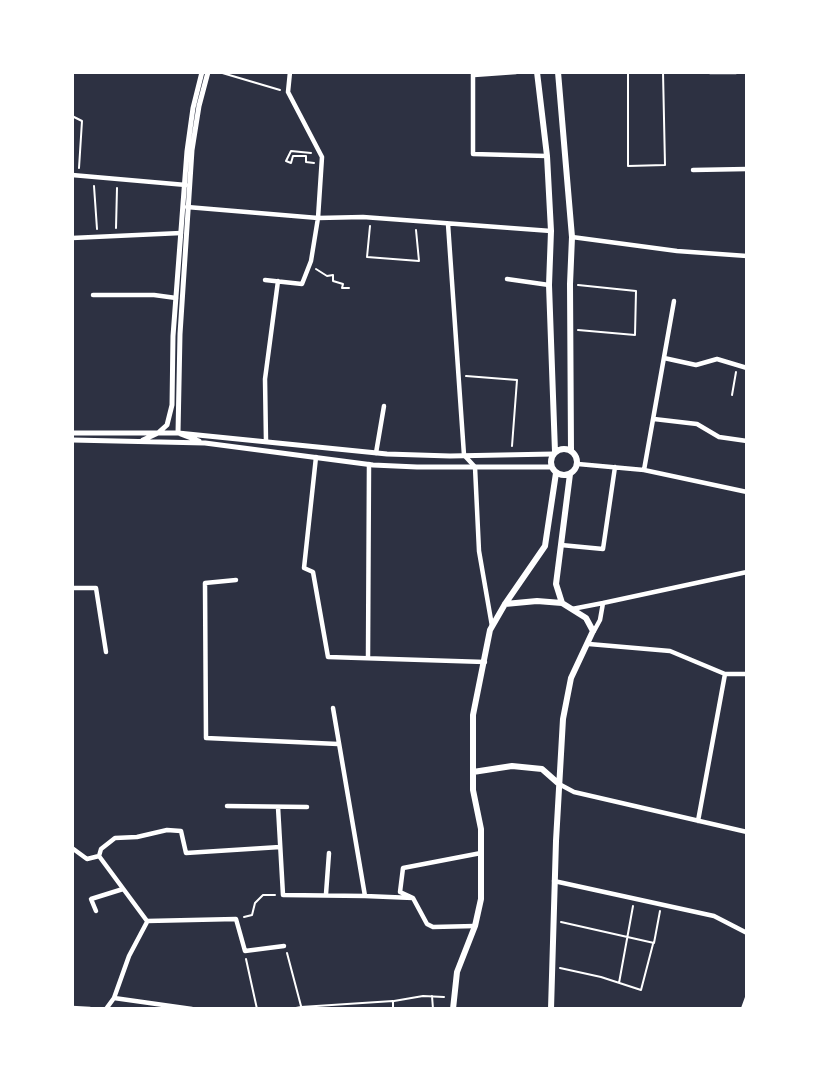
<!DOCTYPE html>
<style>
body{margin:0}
#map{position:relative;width:819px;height:1081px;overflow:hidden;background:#2d3142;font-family:"Public Sans",sans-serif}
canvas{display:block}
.frame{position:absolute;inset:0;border:74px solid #fff;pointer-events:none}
</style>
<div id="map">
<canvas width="819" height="1081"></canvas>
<div class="frame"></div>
</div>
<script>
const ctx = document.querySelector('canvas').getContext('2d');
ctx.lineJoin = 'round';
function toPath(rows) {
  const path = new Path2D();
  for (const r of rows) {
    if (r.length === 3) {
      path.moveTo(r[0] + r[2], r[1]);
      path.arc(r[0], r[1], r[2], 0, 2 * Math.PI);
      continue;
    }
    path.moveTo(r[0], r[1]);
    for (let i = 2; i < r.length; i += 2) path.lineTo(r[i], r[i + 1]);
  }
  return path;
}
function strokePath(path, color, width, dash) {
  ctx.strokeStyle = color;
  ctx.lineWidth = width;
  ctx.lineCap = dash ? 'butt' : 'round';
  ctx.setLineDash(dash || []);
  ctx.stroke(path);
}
strokePath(toPath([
 [219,72,280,90],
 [628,72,628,166,665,165,663,72],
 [72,94,73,72],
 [72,116,82,121,79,168],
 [311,153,291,151,286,161,291,163,293,156,306,156,306,162,314,163],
 [94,186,97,229],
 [370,226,367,257,419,261,416,230],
 [116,228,117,188],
 [316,269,327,276,333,275,333,281,343,284,342,288,349,288],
 [578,330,635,335,636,291,578,285],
 [466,376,517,380,512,446],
 [732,395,736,372],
 [244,917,252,915,255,903,263,895,275,895],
 [561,922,654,943,660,911],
 [287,953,301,1006],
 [246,959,257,1009],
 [560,968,601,977,641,990,653,944],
 [619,983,633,906],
 [432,996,433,1009],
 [394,1001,423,996,444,997],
 [291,1009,301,1007,393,1001,393,1009]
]), '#fff', 2);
strokePath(toPath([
 [473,72,473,154,547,156],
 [710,72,736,72],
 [474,75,516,72],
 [693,170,747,169],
 [72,175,186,185],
 [187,207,318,218,363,217,551,231],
 [448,224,464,455,475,467,479,551,492,626],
 [572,237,677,251,747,256],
 [72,238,181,233],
 [507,279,549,285],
 [265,280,302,284,311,261,318,218,322,157,288,92,290,72],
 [93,295,154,295,176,298],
 [664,358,696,365,717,359,747,368],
 [654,419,697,424,719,437,747,441],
 [266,441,265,379,278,281],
 [376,453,384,406],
 [316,457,304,568,313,572,328,657,485,662],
 [578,464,644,470,747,492],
 [644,470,674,301],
 [561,545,603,549,615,467],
 [236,580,205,583,206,738,338,744],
 [72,588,96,588,106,652],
 [603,603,747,572],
 [572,609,603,603,600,620,594,631],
 [589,644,670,651,725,674,747,674],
 [368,658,369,464],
 [333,708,365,896,413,898],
 [559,784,574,792,747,832],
 [227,806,307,807],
 [278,807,283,895,365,896],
 [698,821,725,674],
 [72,848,87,859,99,856,147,921,236,919,245,951,284,946],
 [99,856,101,849,115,838,137,837,167,830,181,831,186,853,280,847],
 [554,881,714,916,747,933],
 [326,894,329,853],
 [96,911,91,899,123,889],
 [475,926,433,927,427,924,413,898,400,892,403,868,481,853],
 [114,998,192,1009],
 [72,1008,90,1009],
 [106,1009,114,998,129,956,147,922],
 [743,1009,747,998]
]), '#fff', 4.5);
strokePath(toPath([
 [72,433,158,433,167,425,172,405,173,336,187,151,193,108,202,72],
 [72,440,205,443,373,465,417,467,551,467],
 [143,440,158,433,178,433,387,454,450,456,553,454],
 [199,441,178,433,180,334,192,150,199,106,208,72]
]), '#fff', 5);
strokePath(toPath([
 [537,72,547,156,551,231,549,285,555,452],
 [558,72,572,237,570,284,571,451],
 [564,462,13],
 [505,604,537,601,562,603],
 [473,772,512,766,542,769,559,784],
 [453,1009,457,972,475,926,481,899,481,829,473,790,473,715,490,630,505,604,545,546,556,473],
 [551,1009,556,841,563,719,571,678,593,631,586,618,562,603,556,584,570,474]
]), '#fff', 6);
</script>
